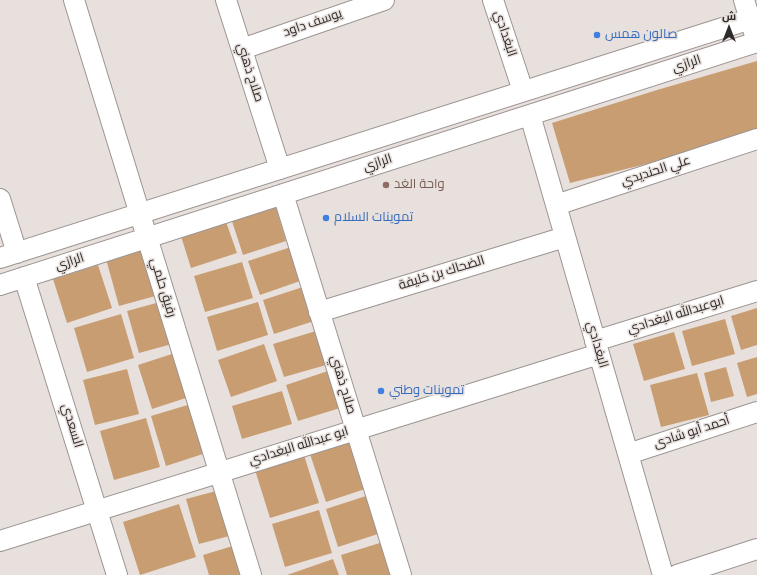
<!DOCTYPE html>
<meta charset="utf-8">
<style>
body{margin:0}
#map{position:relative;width:757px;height:575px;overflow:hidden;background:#e8e0dd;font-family:Georgia,Cairo,serif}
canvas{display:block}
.north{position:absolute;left:709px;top:8px;width:40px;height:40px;-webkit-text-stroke:3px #e8e0dd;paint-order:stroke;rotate:0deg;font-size:11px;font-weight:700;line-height:16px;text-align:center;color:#2e2b2a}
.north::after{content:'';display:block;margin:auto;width:14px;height:18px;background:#2e2b2a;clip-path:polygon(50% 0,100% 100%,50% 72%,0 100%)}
</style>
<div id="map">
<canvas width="757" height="575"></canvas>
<div class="north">ش</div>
</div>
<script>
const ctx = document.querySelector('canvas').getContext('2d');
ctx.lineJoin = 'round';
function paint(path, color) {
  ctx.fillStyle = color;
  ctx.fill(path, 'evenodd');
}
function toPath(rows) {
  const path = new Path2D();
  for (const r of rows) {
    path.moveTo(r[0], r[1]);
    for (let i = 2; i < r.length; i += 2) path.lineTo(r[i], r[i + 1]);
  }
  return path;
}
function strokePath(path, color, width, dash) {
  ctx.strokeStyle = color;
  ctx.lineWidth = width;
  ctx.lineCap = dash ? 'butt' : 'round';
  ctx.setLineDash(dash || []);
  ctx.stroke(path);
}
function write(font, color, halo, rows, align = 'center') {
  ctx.font = font + ' Georgia,Cairo,serif';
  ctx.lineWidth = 3;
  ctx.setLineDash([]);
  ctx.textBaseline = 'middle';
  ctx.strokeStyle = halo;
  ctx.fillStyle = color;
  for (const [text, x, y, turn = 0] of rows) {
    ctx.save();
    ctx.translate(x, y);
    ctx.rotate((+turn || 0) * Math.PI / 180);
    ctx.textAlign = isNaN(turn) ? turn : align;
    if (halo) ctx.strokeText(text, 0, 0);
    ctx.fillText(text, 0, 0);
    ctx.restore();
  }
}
paint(toPath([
 [757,61,757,130,654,162,570,183,552,123,657,90],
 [275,204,286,241,243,255,231,218],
 [225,219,237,253,191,268,180,233],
 [291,247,303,280,260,295,248,261],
 [145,248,159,295,119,306,106,259],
 [242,262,253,298,205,312,194,276],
 [98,265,112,308,67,323,53,279],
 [303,287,314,321,274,334,263,300],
 [160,302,172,344,139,353,127,311],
 [258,302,268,335,217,351,207,317],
 [757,308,757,345,741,350,731,316],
 [121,314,134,358,87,372,74,328],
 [725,319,735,354,692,366,682,331],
 [316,331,326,365,284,377,273,344],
 [674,332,685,369,644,381,633,344],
 [264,344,277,381,231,397,218,360],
 [175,353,189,397,152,409,138,365],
 [757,357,757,394,747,397,737,363],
 [726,367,734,396,711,402,704,373],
 [127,369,139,414,95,425,83,380],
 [328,371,340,408,298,421,286,385],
 [697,373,709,415,661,427,650,385],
 [282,391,292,424,242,439,232,406],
 [191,404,206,453,166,466,151,416],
 [146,418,160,467,114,480,100,431],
 [351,437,368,488,326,502,309,451],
 [304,455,319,503,270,518,255,470],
 [220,490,233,535,199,544,186,499],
 [369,495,381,533,338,547,326,509],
 [179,504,196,557,140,575,123,522],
 [319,510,332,553,285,567,272,524],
 [383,542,393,575,347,575,341,555],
 [236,545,245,575,209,575,203,555],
 [333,559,339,575,287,575]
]), '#c89d72');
const minor = toPath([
 [74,0,251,575],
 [226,0,280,169],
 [493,0,523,91],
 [242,49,384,0],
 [530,115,663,575],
 [283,194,401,575],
 [0,199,17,253],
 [556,205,757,139],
 [0,258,757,17],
 [24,277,117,575],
 [0,285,757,42,744,0],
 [319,312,565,237],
 [595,341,757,291],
 [628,454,757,412],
 [0,541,599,354],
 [677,575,757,549]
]);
strokePath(minor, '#9c9592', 22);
strokePath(minor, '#fff', 20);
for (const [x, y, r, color] of [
 [597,35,4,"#3f7fe0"],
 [386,185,4,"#8d6e63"],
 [326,218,4,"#3f7fe0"],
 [381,391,4,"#3f7fe0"]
]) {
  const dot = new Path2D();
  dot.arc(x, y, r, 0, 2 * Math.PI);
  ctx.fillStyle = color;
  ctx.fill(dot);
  strokePath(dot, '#e8e0dd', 1.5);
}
write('13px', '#2e2b2a', '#e8e0dd', [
 ["يوسف داود",313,24,-19],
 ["البغدادي",504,34,72],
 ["الرازي",687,65,-18],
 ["صلاح ذهني",249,73,72],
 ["الرازي",378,164,-18],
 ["علي الحنديدي",656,172,-18],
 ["الرازي",70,263,-18],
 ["الضحاك بن خليفة",442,274,-17],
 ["رفيق حلمي",162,288,73],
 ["ابوعبدالله البغدادي",676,316,-17],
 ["البغدادي",596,345,74],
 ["صلاح ذهني",342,385,73],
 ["السعدي",71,426,73],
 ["أحمد أبو شادى",692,433,-18],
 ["ابو عبدالله البغدادي",299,447,-17]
]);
write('13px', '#366cbe', '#e8e0dd', [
 ["صالون همس",605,35],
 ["تموينات السلام",334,218],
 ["تموينات وطني",389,391]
], 'left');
write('13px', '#785e54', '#e8e0dd', [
 ["واحة الغد",394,185]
], 'left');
</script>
